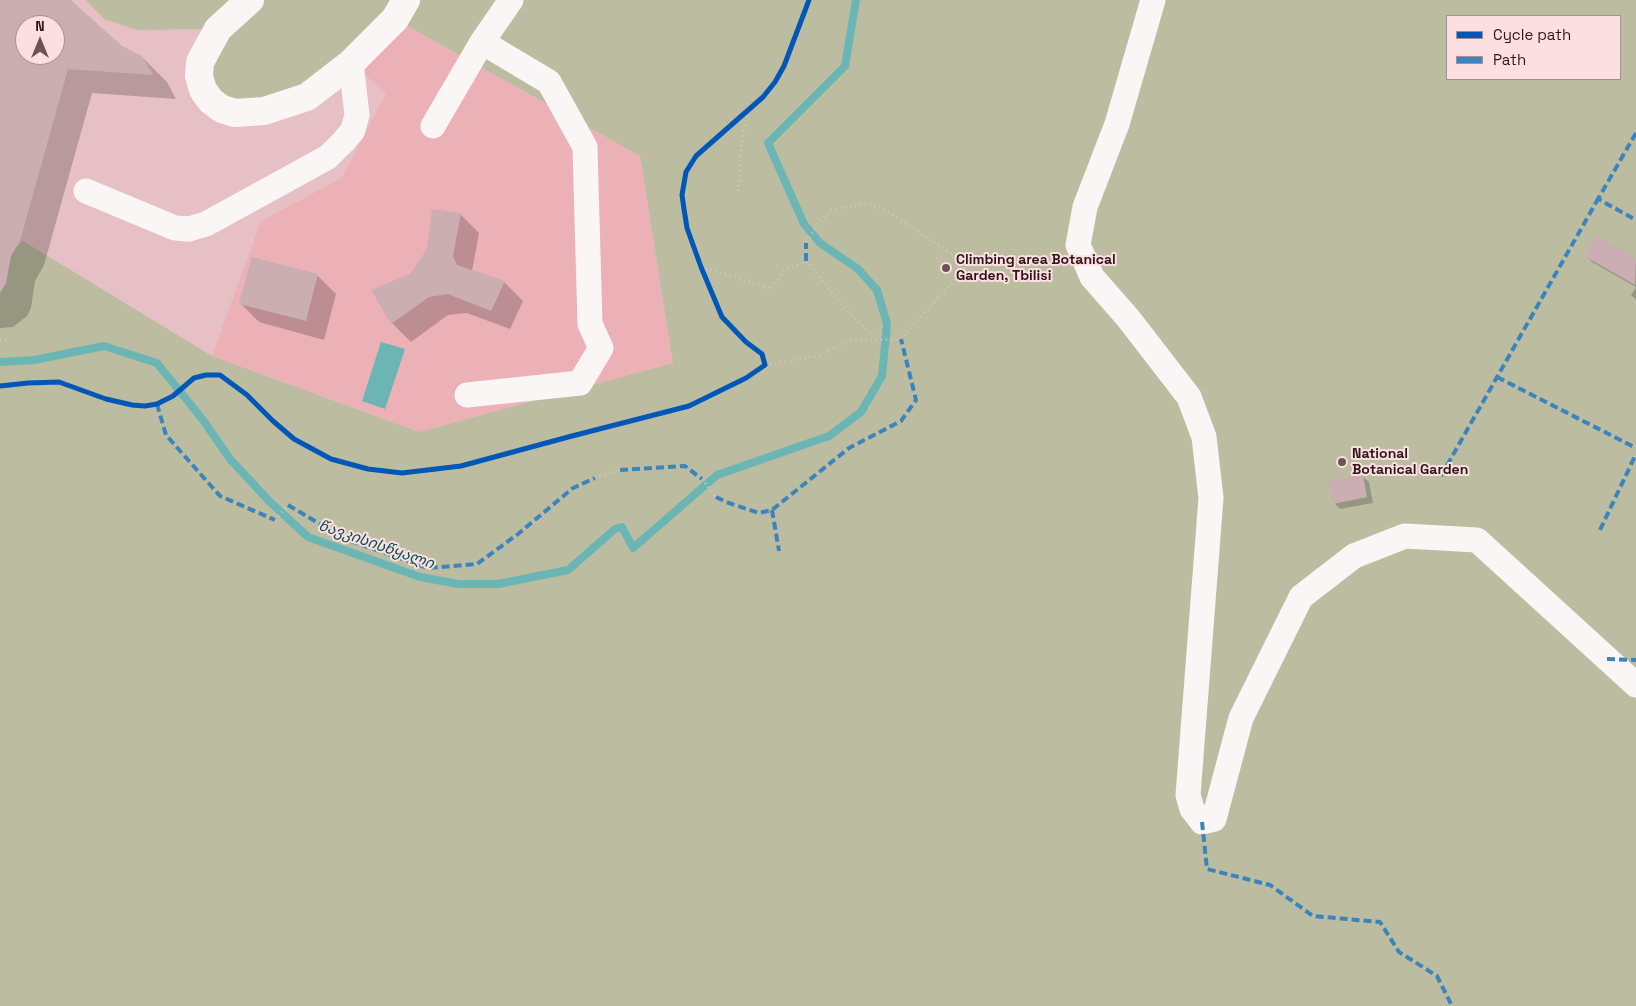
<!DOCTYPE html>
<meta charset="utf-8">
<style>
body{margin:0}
#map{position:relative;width:1636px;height:1006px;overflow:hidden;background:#e6c0c5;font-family:"Space Grotesk",sans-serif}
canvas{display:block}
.legend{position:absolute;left:1446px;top:15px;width:175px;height:65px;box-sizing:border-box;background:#fbdfe1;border:1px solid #a98f91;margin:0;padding:6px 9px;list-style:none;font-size:15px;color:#2f161a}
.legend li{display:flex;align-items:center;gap:10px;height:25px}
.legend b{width:25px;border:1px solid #a98f91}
.north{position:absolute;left:15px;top:15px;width:50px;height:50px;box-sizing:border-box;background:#fbdfe1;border:1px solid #a98f91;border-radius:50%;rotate:0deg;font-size:14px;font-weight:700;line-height:20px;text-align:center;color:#2f161a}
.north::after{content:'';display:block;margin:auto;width:18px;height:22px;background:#6f5256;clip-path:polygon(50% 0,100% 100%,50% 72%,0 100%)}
</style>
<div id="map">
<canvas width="1636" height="1006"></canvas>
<ul class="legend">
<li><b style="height:6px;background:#0057b8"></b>Cycle path</li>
<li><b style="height:6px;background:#3b84be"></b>Path</li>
</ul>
<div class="north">N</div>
</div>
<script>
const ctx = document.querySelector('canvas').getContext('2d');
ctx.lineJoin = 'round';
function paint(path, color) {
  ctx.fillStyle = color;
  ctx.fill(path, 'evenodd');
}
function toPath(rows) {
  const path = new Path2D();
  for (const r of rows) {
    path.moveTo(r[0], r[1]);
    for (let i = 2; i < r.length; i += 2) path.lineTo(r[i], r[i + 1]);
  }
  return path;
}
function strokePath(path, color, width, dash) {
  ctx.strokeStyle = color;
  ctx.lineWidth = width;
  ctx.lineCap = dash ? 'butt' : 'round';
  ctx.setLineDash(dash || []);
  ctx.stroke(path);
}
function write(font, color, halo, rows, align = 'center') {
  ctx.font = font + ' "Space Grotesk","Noto Sans Georgian",sans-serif';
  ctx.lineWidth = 4;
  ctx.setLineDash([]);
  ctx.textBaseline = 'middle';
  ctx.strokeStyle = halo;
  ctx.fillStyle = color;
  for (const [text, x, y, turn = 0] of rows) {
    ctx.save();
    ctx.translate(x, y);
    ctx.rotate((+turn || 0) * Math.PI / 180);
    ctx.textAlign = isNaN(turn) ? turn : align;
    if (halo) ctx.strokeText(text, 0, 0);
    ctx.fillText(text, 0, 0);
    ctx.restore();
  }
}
paint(toPath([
 [395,19,640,156,673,363,419,432,212,356,261,221,342,178,386,93,351,63]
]), '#ebb1b7');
paint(toPath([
 [86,0,1636,0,1636,1006,0,1006,0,262,23,241,212,356,419,432,673,363,640,156,395,19,264,111,203,90,217,29,137,30,104,19],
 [1447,16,1620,16,1620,79,1447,79]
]), '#bcbda0');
paint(toPath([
 [381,342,405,349,385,409,362,401]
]), '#6bb5b4');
paint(toPath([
 [0,0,69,0,122,47,142,57,167,82,176,99,92,93,44,265,35,281,31,308,27,316,13,327,0,328],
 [25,25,55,25,55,55,25,55],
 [460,214,479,233,472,271,504,282,523,301,510,329,467,313,448,315,411,342,392,323,411,275],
 [1597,237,1636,259,1636,300,1631,295,1636,287,1592,262,1586,256],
 [317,275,336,294,324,340,259,322,241,304],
 [1362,476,1369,482,1373,503,1340,509,1334,503]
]), '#0003');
strokePath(toPath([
 [0,362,34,360,104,346,157,363,203,420,230,459,270,502,308,537,420,577,459,584,498,584,568,570,615,529,622,527,633,548,717,475,829,436,861,412,882,376,887,324,877,290,858,269,820,243,804,224,768,143,845,66,856,0]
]), '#6bb5b4', 8);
paint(toPath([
 [0,0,71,0,122,46,142,56,153,75,68,69,20,241,11,256,6,283,0,293],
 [25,25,55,25,55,55,25,55],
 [432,209,461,213,453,256,457,265,505,281,491,311,448,294,429,297,391,324,371,290,410,274,427,249],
 [1596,235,1636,258,1635,285,1584,256],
 [252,257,318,274,306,321,239,304],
 [1363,475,1367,497,1333,504,1328,481]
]), '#cbaeb2');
strokePath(toPath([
 [738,191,741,147,748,111],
 [701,267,771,289,784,271,806,261,847,310,876,339],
 [0,340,9,340],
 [765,365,818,356,848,341,901,339,968,265,889,212,867,203,831,210,817,225,806,243],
 [595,478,620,470],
 [702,479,716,497],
 [275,520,288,505]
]), '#d1c6c8', 3, [1, 4]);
strokePath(toPath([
 [1153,0,1117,124,1085,207,1078,245,1092,277,1128,318,1189,397,1204,437,1211,498,1188,795,1192,809,1202,822,1214,819,1241,718,1301,597,1354,556,1405,536,1477,540,1636,685],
 [433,126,482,42,511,0],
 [86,191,175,228,189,229,206,224,328,157,344,141,353,130,357,115,351,63],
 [467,395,580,383,601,348,590,324,585,147,549,82,482,42]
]), '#fbf6f6', 25);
strokePath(toPath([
 [250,0,218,29,200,62,199,76,203,90,211,101,222,109,235,113,264,111,307,97,351,63,395,19,406,0]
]), '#fbf6f6', 28);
strokePath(toPath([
 [1636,133,1598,199,1636,220],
 [806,261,806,243],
 [1497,377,1636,448],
 [157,404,166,435,220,496,275,520],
 [620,470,685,466,702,479],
 [1441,476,1598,199],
 [716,497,726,502,759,513,772,510,849,448,901,421,916,400,901,339],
 [288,505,345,539,428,568,477,564,518,534,573,488,595,478],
 [772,510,779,551],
 [1600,530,1636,454],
 [1607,659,1636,660],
 [1202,822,1207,869,1270,885,1313,916,1380,922,1399,952,1437,976,1452,1006]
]), '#3b84be', 4, [8, 4]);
strokePath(toPath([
 [0,386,28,383,59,382,106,399,132,405,145,406,157,404,173,396,194,378,206,375,220,375,247,395,273,421,294,439,331,459,368,469,402,473,461,466,572,436,689,406,746,378,765,365,762,354,746,342,722,317,701,267,687,228,684,209,682,195,686,172,696,156,763,97,775,82,784,66,809,0]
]), '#0057b8', 5);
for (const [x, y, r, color] of [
 [946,268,5,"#6f5256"],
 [1342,462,5,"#6f5256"]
]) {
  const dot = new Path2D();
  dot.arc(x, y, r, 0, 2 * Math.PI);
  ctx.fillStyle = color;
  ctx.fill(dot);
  strokePath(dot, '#fbdfe1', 2);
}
write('bold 14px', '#2f161a', '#fbdfe1', [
 ["Climbing area Botanical",956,260],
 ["Garden, Tbilisi",956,276],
 ["National",1352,454],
 ["Botanical Garden",1352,470]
], 'left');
write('italic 15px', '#054f4d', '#fbdfe1', [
 ["წავკისისწყალი",376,545,19]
]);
</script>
